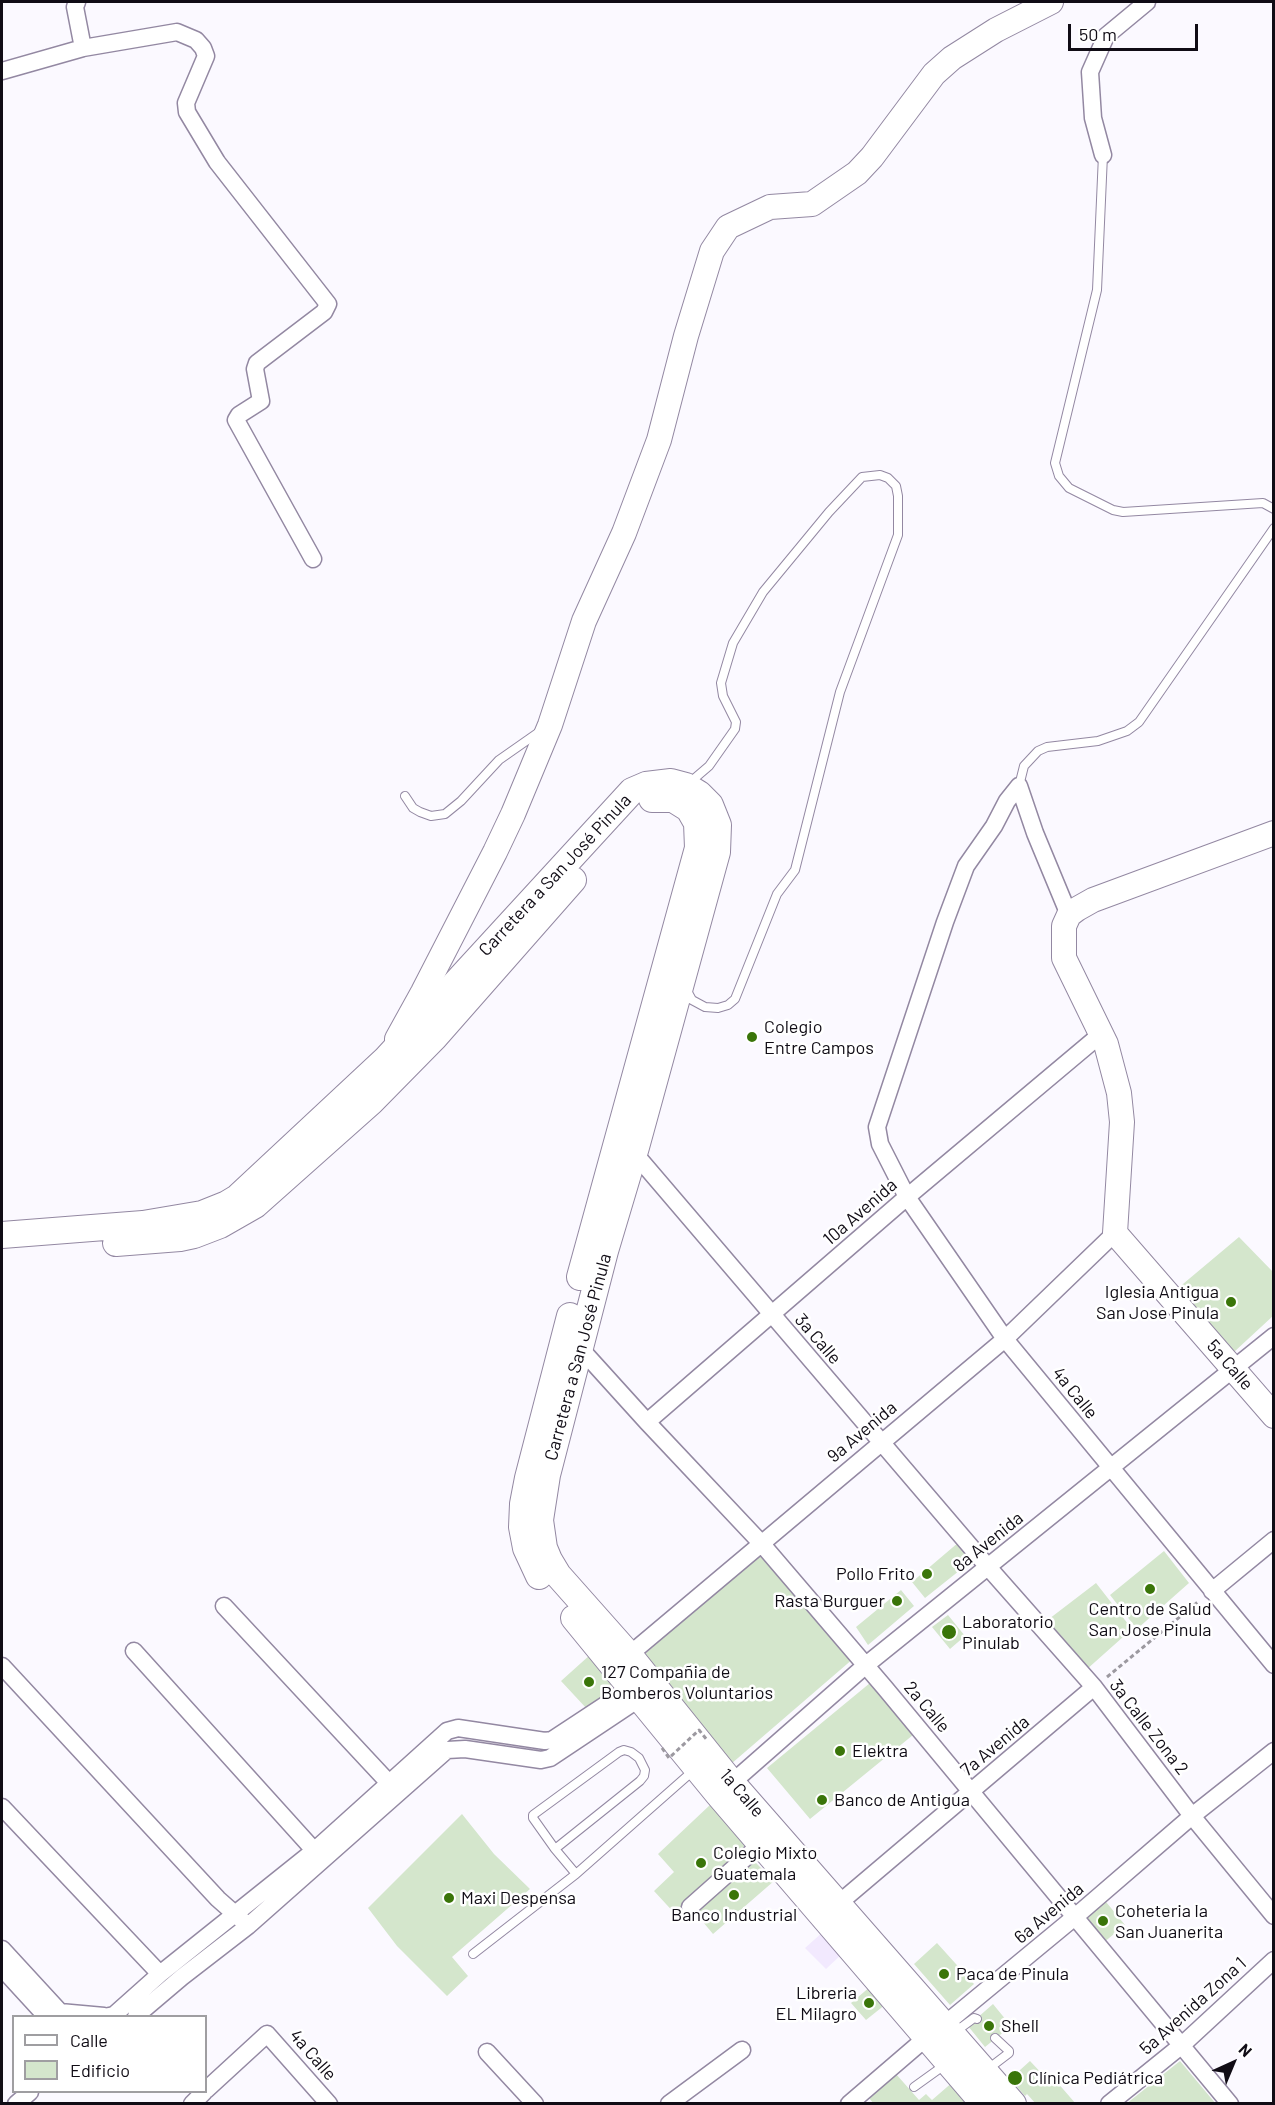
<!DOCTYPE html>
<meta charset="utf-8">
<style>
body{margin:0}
#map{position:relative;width:1275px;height:2105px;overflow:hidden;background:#fbf9ff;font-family:Barlow,sans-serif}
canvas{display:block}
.frame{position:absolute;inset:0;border:3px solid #100c15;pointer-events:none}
.legend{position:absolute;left:12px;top:2015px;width:195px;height:78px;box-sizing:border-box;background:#fff;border:2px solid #9f9ea1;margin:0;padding:8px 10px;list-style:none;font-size:18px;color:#100c15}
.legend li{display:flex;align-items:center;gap:12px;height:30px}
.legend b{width:30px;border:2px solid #9f9ea1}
.north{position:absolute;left:1203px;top:2033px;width:60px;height:60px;-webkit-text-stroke:4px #fff;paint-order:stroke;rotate:44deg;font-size:16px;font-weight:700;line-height:24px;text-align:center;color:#100c15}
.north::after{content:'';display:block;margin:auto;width:21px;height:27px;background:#100c15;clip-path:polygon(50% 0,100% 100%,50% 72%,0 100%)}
.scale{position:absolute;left:1068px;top:24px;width:130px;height:27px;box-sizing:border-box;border:3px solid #100c15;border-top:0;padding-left:8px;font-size:18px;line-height:21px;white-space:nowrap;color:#100c15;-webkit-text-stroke:4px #fff;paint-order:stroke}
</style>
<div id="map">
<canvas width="1275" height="2105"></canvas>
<div class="frame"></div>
<ul class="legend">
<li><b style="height:8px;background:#fff"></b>Calle</li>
<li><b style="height:16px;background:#d4e6cc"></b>Edificio</li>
</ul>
<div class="north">N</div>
<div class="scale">50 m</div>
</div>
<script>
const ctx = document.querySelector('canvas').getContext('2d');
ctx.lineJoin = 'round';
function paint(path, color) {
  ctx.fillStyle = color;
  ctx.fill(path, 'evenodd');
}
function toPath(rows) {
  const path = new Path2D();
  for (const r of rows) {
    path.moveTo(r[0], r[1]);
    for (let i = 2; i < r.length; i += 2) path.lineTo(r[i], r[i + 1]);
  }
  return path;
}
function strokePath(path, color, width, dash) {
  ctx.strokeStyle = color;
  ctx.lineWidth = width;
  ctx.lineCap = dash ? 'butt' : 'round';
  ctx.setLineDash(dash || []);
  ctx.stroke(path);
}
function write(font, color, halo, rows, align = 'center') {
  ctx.font = font + ' Barlow,sans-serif';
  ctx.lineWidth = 5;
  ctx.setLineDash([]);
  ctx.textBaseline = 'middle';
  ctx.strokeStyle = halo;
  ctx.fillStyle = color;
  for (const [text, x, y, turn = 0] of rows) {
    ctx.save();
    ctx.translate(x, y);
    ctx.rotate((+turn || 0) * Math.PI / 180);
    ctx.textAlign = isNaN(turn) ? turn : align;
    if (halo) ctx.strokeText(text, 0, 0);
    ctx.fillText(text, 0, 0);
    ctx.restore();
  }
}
paint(toPath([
 [824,1931,843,1953,826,1969,805,1948]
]), '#f2e9fe');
paint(toPath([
 [1239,1237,1274,1273,1274,1315,1234,1352,1177,1289],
 [959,1542,974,1559,925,1598,912,1582],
 [1164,1551,1189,1583,1137,1629,1110,1595],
 [763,1552,854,1658,731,1764,639,1659],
 [1096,1583,1132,1629,1086,1670,1045,1622],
 [901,1590,914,1606,868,1645,856,1627],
 [948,1615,965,1636,950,1649,932,1627],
 [591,1654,617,1683,587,1709,561,1681],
 [870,1683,913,1735,810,1819,767,1768],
 [711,1804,752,1847,678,1917,654,1891,674,1872,658,1854],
 [462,1814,494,1854,530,1889,452,1957,468,1976,447,1996,397,1946,368,1908],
 [752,1859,774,1881,713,1934,693,1910],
 [1102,1897,1125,1925,1103,1943,1081,1916],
 [937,1943,974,1984,950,2005,914,1964],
 [871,1986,886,2004,866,2020,851,2003],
 [993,2004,1011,2026,985,2047,968,2026],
 [1030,2061,1046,2078,1050,2074,1076,2104,1036,2104,1027,2094,1025,2096,1010,2079],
 [1180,2061,1216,2104,1126,2104],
 [896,2074,919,2100,926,2094,932,2100,954,2081,973,2104,874,2104,869,2098]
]), '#d4e6cc');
const lane = toPath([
 [1103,155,1097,290,1055,463,1059,476,1069,488,1113,510,1123,512,1263,503,1274,509],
 [1019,786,1024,766,1038,751,1047,747,1098,741,1127,731,1139,722,1274,528],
 [405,796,413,808,420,812,431,816,445,814,461,801,499,760,539,732],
 [686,989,692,1000,705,1007,718,1008,728,1005,735,999,777,894,795,870,840,692,898,535,898,496,896,486,888,478,880,475,862,477,829,512,763,592,733,643,721,683,723,696,736,722,735,729,709,766,688,784],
 [555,1849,640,1781,644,1776,645,1770,639,1758,631,1752,624,1750,619,1752,533,1815,533,1818,555,1849,576,1874],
 [473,1954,576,1874,694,1770],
 [955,2032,974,2018,977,2019],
 [988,2069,1009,2053,1009,2051,995,2038],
 [914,2087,946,2064]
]);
const street = toPath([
 [77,2,75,7,83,48],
 [2,71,83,48,177,32,196,40,203,48,206,56,186,103,187,112,217,162,328,304,324,312,257,363,255,369,261,401,239,415,236,420,313,559],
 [1103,155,1093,118,1090,72,1106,36,1147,2],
 [1019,786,1007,801,994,826,966,866,945,922,877,1127,880,1144,907,1197,1005,1339,1274,1665],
 [1019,786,1035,833,1069,915],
 [630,1148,988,1567,1094,1687,1192,1816,1274,1916],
 [580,1348,647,1422,761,1543,885,1688,1230,2104],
 [647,1422,907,1197,1101,1034],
 [1212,1591,1274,1540],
 [224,1606,389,1783],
 [134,1651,321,1858],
 [629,1655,1005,1339,1115,1233],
 [2,1666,218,1899,244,1922],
 [726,1788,866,1665,1274,1336],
 [2,1807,160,1974],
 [838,1904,1094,1687],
 [690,1907,761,1844],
 [2,1949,60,2012,104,2016],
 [2,1968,46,2016],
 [109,2016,114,2015,160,1974,315,1850,447,1731,458,1728,545,1741,552,1740,631,1688],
 [136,2016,182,1977,248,1926,447,1750,465,1749,541,1760,550,1758,640,1698],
 [487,2052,535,2104],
 [206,2090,267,2034,329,2104],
 [16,2104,30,2092],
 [192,2104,204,2092],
 [669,2104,742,2050],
 [849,2104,927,2037,944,2025,1076,1916,1192,1816,1274,1751],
 [1109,2104,1182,2045,1274,1960]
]);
const secondary = toPath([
 [1274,833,1093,900,1077,909,1069,915,1064,926,1064,958,1106,1044,1119,1093,1122,1122,1115,1233,1274,1416],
 [397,1039,423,992,495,852,513,814,550,725,584,621,624,533,659,440,686,336,712,251,728,227,770,207,812,204,857,173,872,157,934,74,952,58,996,30,1051,2]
]);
const primary = toPath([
 [2,1235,143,1224,202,1214,227,1204,237,1198,386,1059,632,791,646,785,671,782,686,786,699,794,710,805,718,825,717,852,636,1147,605,1251,547,1475,540,1520,544,1548,549,1560,558,1575,629,1655,731,1782,1013,2104],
 [116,1243,180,1238,194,1235,220,1225,255,1205,372,1101,434,1038,573,880],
 [580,1277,698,848,697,823,689,809,673,799,652,799],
 [539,1576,526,1548,522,1527,523,1504,528,1478,570,1316],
 [574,1618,718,1794,984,2104]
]);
strokePath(lane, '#9388a2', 10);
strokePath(street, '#9388a2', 19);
strokePath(secondary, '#9388a2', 26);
strokePath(primary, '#9388a2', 28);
strokePath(toPath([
 [1107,1677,1199,1601]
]), '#9c99a0', 3, [4.5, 3]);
strokePath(lane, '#fff', 8);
strokePath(street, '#fff', 16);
strokePath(secondary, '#fff', 24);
strokePath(primary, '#fff', 26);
strokePath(toPath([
 [662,1748,669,1758,699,1730,707,1740]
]), '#9c99a0', 3, [4.5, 3]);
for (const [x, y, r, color] of [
 [752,1037,6,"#3a7509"],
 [1231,1302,6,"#3a7509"],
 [927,1574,6,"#3a7509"],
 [1150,1589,6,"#3a7509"],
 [897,1601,6,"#3a7509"],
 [949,1632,8,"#3a7509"],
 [589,1682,6,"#3a7509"],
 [840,1751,6,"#3a7509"],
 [822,1800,6,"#3a7509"],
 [701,1863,6,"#3a7509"],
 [734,1895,6,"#3a7509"],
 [449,1898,6,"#3a7509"],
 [1103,1921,6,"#3a7509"],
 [944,1974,6,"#3a7509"],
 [869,2003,6,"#3a7509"],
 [989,2026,6,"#3a7509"],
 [1015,2078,8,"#3a7509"]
]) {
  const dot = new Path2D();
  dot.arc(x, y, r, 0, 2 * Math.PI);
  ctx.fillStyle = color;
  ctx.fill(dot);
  strokePath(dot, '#fff', 2);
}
write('18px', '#100c15', '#fff', [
 ["Carretera a San José Pinula",555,875,-47],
 ["10a Avenida",860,1212,-41],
 ["3a Calle",818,1339,49],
 ["Carretera a San José Pinula",578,1357,-75],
 ["5a Calle",1230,1365,49],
 ["4a Calle",1075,1393,51],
 ["9a Avenida",862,1432,-40],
 ["8a Avenida",988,1542,-39],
 ["2a Calle",927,1707,50],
 ["3a Calle Zona 2",1149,1727,52],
 ["7a Avenida",995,1746,-40],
 ["1a Calle",742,1793,49],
 ["6a Avenida",1049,1913,-40],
 ["5a Avenida Zona 1",1193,2006,-42],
 ["4a Calle",313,2055,49]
]);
write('18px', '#100c15', '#fff', [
 ["Colegio",764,1027],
 ["Entre Campos",764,1048],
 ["Iglesia Antigua",1219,1292,"right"],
 ["San Jose Pinula",1219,1313,"right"],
 ["Pollo Frito",915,1574,"right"],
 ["Rasta Burguer",885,1601,"right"],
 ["Centro de Salud",1150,1609,"center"],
 ["San Jose Pinula",1150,1630,"center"],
 ["Laboratorio",962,1622],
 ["Pinulab",962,1643],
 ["127 Compañia de",601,1672],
 ["Bomberos Voluntarios",601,1693],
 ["Elektra",852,1751],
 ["Banco de Antigua",834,1800],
 ["Colegio Mixto",713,1853],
 ["Guatemala",713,1874],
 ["Maxi Despensa",461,1898],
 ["Coheteria la",1115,1911],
 ["San Juanerita",1115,1932],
 ["Banco Industrial",734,1915,"center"],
 ["Paca de Pinula",956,1974],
 ["Libreria",857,1993,"right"],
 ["EL Milagro",857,2014,"right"],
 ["Shell",1001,2026],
 ["Clínica Pediátrica",1028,2078]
], 'left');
</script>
